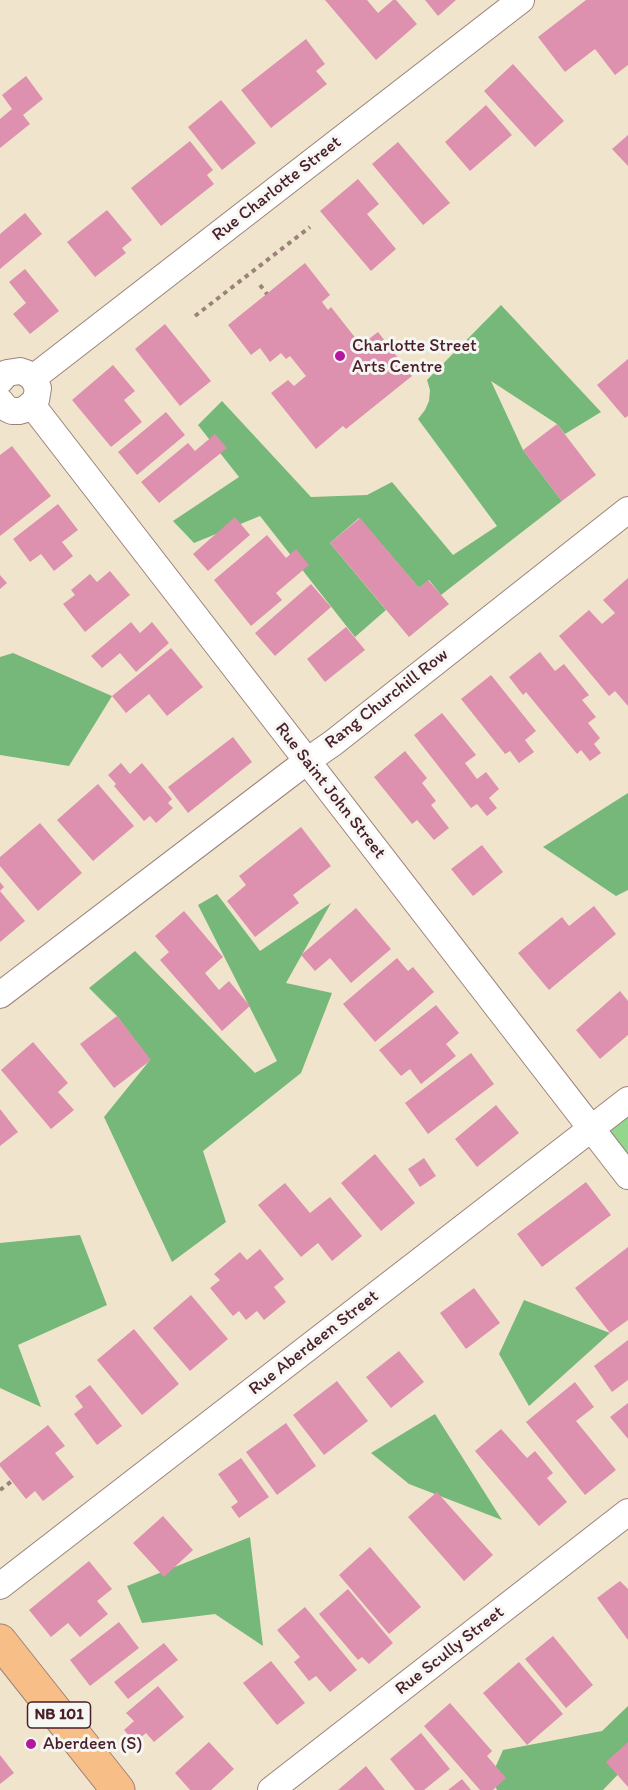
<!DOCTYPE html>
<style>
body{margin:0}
canvas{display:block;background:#f0e5cc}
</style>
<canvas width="628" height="1790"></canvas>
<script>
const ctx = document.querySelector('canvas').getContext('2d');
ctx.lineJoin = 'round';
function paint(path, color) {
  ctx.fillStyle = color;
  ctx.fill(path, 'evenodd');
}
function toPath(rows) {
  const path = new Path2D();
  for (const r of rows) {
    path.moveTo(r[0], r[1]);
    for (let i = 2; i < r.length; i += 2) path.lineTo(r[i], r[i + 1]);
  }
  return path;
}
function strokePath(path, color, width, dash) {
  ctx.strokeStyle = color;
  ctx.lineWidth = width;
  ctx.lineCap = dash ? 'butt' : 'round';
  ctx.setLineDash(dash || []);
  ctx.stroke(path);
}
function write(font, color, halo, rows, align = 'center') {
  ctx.font = font + ' Itim,sans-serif';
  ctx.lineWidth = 6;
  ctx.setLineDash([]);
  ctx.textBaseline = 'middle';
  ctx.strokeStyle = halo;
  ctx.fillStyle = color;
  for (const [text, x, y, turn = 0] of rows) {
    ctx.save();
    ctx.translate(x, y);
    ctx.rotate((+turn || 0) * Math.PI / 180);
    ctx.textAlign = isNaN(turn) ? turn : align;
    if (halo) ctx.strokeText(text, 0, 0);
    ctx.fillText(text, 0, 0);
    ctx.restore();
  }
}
paint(toPath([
 [628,1100,628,1176,591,1128]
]), '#93d78f');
paint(toPath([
 [501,305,601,412,565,434,557,424,491,381,523,450,562,501,441,595,429,580,419,588,359,518,330,543,386,610,355,637,260,516,194,543,173,521,239,477,198,425,222,401,311,497,367,495,392,482,453,555,497,526,418,419,425,410,429,401,430,390,427,380],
 [13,653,112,696,69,766,0,755,0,657],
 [628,793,628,890,616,896,543,847],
 [217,894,260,951,331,903,286,983,332,993,301,1073,203,1151,226,1222,172,1262,104,1117,150,1060,117,1016,89,988,135,951,255,1073,277,1061,198,905],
 [80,1235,107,1305,18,1345,41,1407,0,1388,0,1243],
 [524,1300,610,1333,529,1406,499,1354],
 [435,1414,502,1520,409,1484,371,1453],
 [250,1537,263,1646,215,1614,142,1623,127,1586],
 [628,1706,628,1764,603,1790,497,1790,491,1777,503,1750,602,1731]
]), '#76b87a');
paint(toPath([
 [325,0,367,0,378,13,393,0,396,0,417,24,376,60],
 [425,0,456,0,438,16],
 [586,0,628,0,628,65,615,75,595,49,565,72,538,37],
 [306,39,325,64,316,71,327,84,271,128,241,90],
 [513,64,564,121,535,147,484,91],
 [26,76,43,99,23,115,30,124,0,148,0,119,12,109,2,95],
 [221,100,256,143,222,170,188,127],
 [486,105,512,135,470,171,445,142],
 [628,135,628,166,612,149],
 [190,141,213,170,207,175,214,184,161,226,131,188],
 [398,142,450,203,423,225,372,164],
 [358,179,379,204,367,214,396,249,371,271,320,211],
 [107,210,132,240,122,248,126,253,95,277,67,242],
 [25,213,42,234,0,269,0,234],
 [305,263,330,295,322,302,328,310,331,307,361,345,378,332,412,376,346,429,343,426,316,449,271,393,288,380,294,386,306,376,290,356,286,359,281,353,270,362,260,348,251,355,228,325],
 [25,269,59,311,30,334,13,314,26,303,9,282],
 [165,324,211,381,180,406,135,349],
 [628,359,628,416,625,418,597,385],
 [113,365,135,391,124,400,142,422,111,447,72,400],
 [166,412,185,435,137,475,118,452],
 [557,424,596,475,562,501,523,450],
 [215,434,227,448,159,503,141,482,188,443,195,451],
 [12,446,51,496,0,536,0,455],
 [58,504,78,530,62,542,73,556,54,571,41,554,30,562,13,539],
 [235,517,250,535,208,571,193,554],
 [360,518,419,588,428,580,449,604,409,637,330,543],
 [267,535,286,558,296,549,309,565,276,593,282,600,251,626,214,580],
 [110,571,130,595,85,632,63,604,75,595,71,590,90,574,97,582],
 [0,575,7,583,0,589],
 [628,578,628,706,615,691,609,696,559,636,589,610,602,624,615,613,603,600],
 [311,584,331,607,275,656,255,633],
 [131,622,140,633,152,622,169,643,136,672,120,653,102,668,91,656],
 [346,627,365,650,325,682,307,659],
 [171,648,203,687,167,716,149,694,126,713,112,696],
 [540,652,555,671,564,664,589,695,582,700,596,717,588,723,600,738,594,744,601,753,590,761,581,750,577,754,526,692,523,695,509,677],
 [491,675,536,731,525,740,534,752,519,763,510,751,505,754,461,699],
 [442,713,476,755,465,763,477,779,486,772,499,789,489,798,497,808,487,816,477,804,471,808,414,735],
 [233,737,252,762,188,813,168,787],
 [405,751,427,778,422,783,436,801,431,805,449,828,434,840,417,820,412,824,374,777],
 [121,763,130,774,142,763,172,799,168,803,173,808,156,823,150,816,144,821,114,786,116,784,108,775],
 [98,784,134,826,93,861,57,820],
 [40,823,82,873,38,911,0,866,0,857],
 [301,827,331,866,293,895,299,903,255,937,227,901,246,885,239,876],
 [482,845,503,872,473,896,451,869],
 [0,882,4,887,0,891,25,921,0,942],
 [594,906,616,934,549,990,518,953,562,917,569,926],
 [356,908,391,949,351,983,330,958,315,971,301,955],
 [184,911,223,957,205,973,219,990,229,981,250,1006,222,1031,160,960,169,952,155,936],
 [397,958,408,971,413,967,434,992,375,1042,343,1004],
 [620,991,628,1001,628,1035,600,1059,576,1030],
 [436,1005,459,1033,446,1044,456,1056,421,1084,410,1069,401,1076,379,1050],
 [117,1016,151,1060,114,1088,80,1044],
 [33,1042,68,1083,58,1092,74,1110,51,1129,1,1070],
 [471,1053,494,1084,428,1134,405,1103],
 [496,1105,519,1133,477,1167,455,1139],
 [0,1109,18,1132,0,1146],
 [375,1154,415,1203,381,1231,341,1183],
 [424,1158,436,1176,420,1187,408,1169],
 [586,1182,611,1215,542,1267,517,1234],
 [285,1183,310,1213,330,1197,362,1236,332,1261,318,1243,301,1257,258,1205],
 [628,1247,628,1320,610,1333,575,1288],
 [260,1249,284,1279,274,1287,286,1302,264,1320,257,1311,246,1320,239,1311,233,1316,210,1288,220,1280,214,1274,240,1252,247,1260],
 [474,1288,500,1323,466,1349,440,1313],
 [191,1295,228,1339,190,1371,153,1328],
 [134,1329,179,1384,142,1415,97,1360],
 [628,1340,628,1380,612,1392,594,1366],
 [399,1351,424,1382,391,1408,366,1377],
 [337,1381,368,1421,324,1455,293,1415],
 [575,1382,594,1407,576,1421,616,1470,585,1495,526,1422],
 [90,1385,122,1426,97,1445,74,1414,83,1407,75,1396],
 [628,1403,628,1439,610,1417],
 [286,1423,316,1466,277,1495,246,1452],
 [48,1425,65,1446,55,1453,74,1477,43,1501,35,1491,26,1499,0,1466,0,1463],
 [501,1429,527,1458,535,1451,553,1473,547,1478,567,1502,539,1526,475,1451],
 [241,1458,269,1497,239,1518,231,1507,238,1502,218,1474],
 [437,1492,493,1555,464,1581,408,1517],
 [163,1516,193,1550,164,1577,133,1543],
 [370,1547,421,1607,389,1634,339,1575],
 [89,1561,112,1589,97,1601,108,1614,80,1637,68,1623,51,1637,29,1610],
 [620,1581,628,1589,628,1640,597,1598],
 [348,1589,393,1643,369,1664,362,1657,358,1660,319,1614],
 [305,1607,357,1670,330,1692,316,1676,309,1681,294,1662,300,1657,277,1630],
 [119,1622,139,1648,90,1686,70,1660],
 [553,1636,593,1685,566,1708,525,1659],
 [164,1643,178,1660,128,1699,114,1682],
 [271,1661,305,1703,277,1725,243,1683],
 [519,1662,563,1714,527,1745,483,1693],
 [158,1686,184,1717,154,1742,146,1733,135,1742,124,1730,134,1721,126,1713],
 [450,1703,492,1751,487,1756,506,1778,493,1790,480,1790,424,1726],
 [421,1733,450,1769,424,1790,415,1790,390,1759],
 [209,1742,234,1769,211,1790,190,1790,175,1773],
 [628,1742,628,1787,606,1762],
 [0,1755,14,1773,0,1784],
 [366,1766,385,1790,338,1790],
 [462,1779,471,1790,448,1790]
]), '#dd91ae');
const minor = toPath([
 [33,378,521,0],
 [0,381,7,373,20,371,26,373,33,378,38,388,36,400,26,409,19,411,12,411,6,408,0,401],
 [32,405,628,1176],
 [0,995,307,761,333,743,628,510],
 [0,1586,628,1100],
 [271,1790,628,1512]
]);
const major = toPath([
 [0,1641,118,1790]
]);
strokePath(minor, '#9d827c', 28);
strokePath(major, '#9d827c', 35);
strokePath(toPath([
 [260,285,267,294],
 [195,316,310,227],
 [0,1490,12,1481]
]), '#9d827c', 4, [4.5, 4.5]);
strokePath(minor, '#fff', 26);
strokePath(major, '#f7be87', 33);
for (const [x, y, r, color] of [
 [340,356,6,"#b5179e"],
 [31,1744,6,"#b5179e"]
]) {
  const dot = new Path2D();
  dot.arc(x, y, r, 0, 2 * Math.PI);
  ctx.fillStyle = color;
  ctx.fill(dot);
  strokePath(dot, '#f6f6f2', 2);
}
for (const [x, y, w] of [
 [59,1715,63]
]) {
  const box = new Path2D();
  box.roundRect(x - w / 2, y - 13, w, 26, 4.5);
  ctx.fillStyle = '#f6f6f2';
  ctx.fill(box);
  strokePath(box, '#4a1f2b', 1.5);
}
write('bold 16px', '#4a1f2b', null, [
 ["NB 101",59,1715]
]);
write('18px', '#4a1f2b', '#f6f6f2', [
 ["Rue Charlotte Street",277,189,-38],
 ["Rang Churchill Row",387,699,-38],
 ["Rue Saint John Street",330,791,52],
 ["Rue Aberdeen Street",314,1343,-38],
 ["Rue Scully Street",450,1651,-38]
]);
write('18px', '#4a1f2b', '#f6f6f2', [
 ["Charlotte Street",352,346],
 ["Arts Centre",352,367],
 ["Aberdeen (S)",43,1744]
], 'left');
</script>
